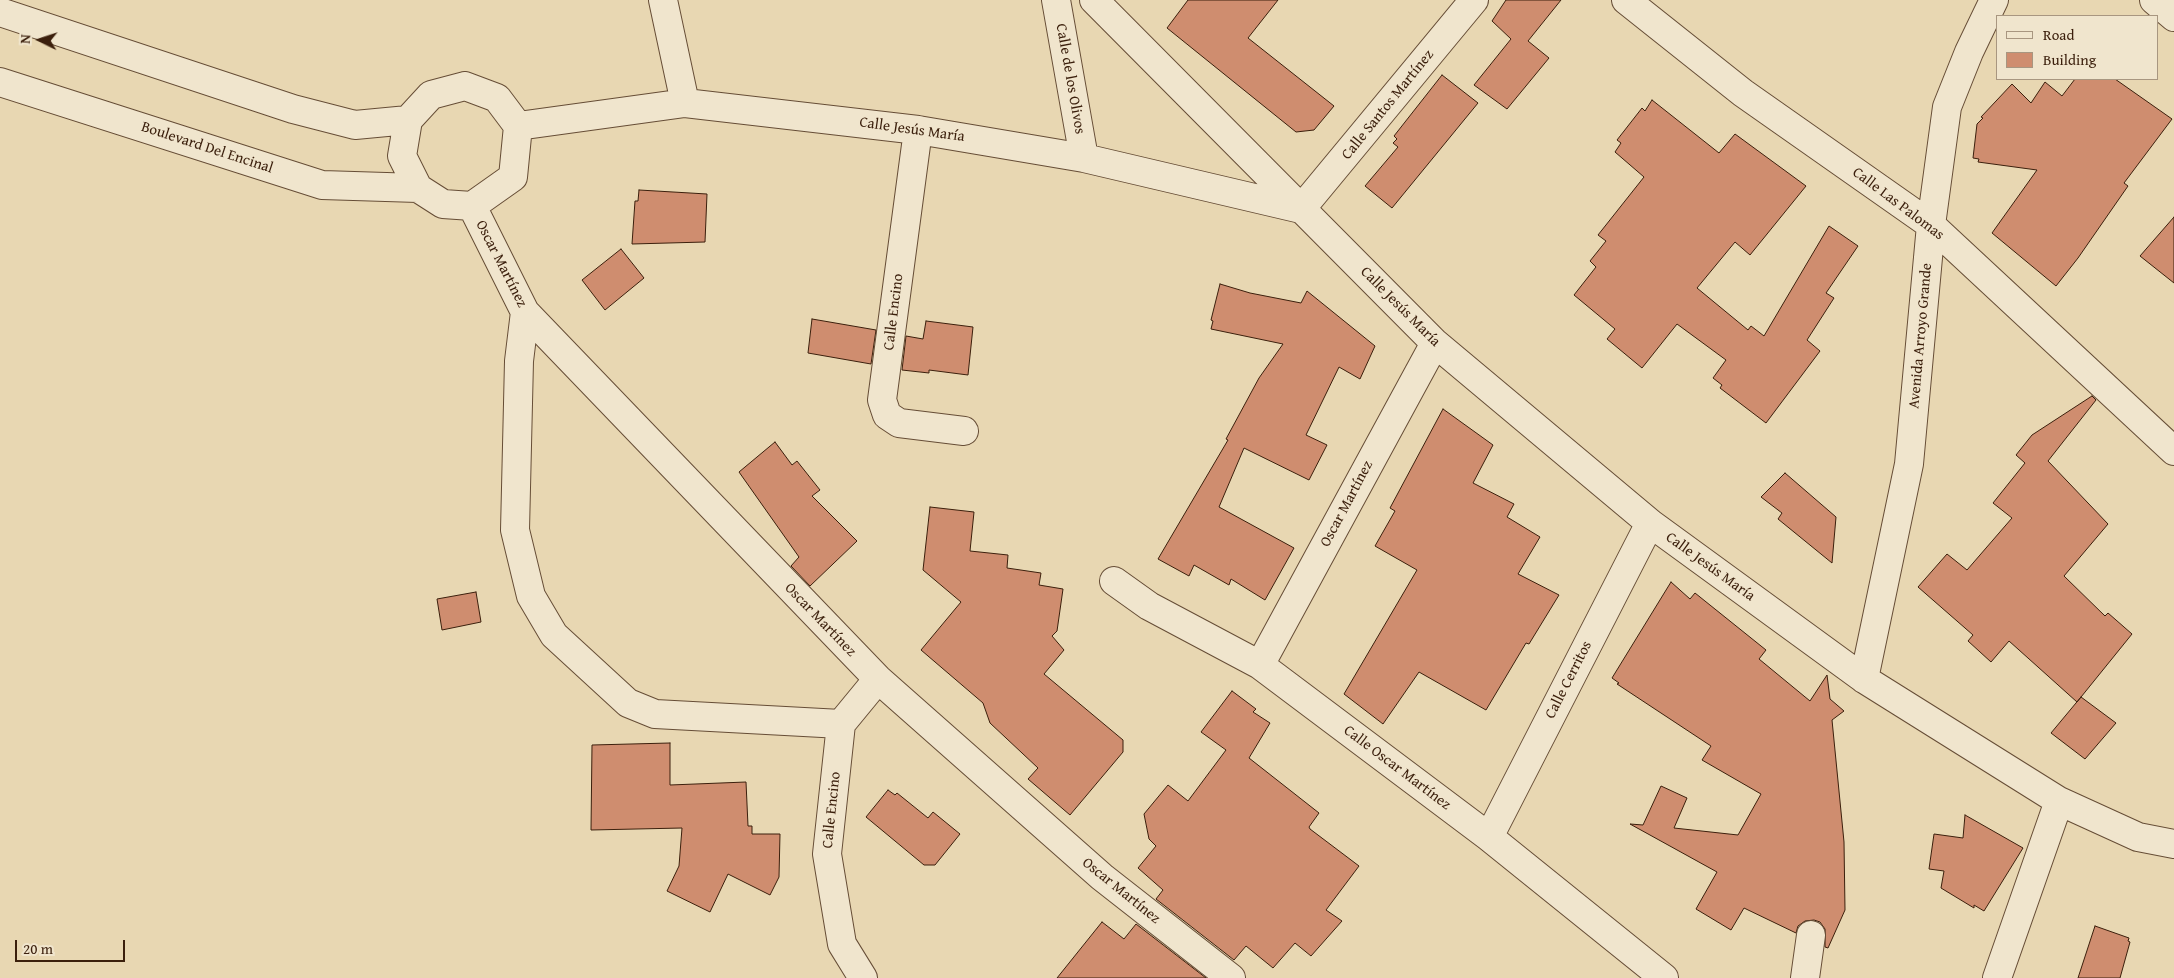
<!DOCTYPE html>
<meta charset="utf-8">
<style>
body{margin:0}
#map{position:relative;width:2174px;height:978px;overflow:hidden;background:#e8d7b2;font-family:"Gentium Book Plus",serif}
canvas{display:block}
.legend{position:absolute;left:1996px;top:15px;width:162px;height:65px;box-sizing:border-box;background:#f0e5cd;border:1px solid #a89680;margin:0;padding:6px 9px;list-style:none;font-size:15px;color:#3b1f0c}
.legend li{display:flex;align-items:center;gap:10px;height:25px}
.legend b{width:25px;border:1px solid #a89680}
.north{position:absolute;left:15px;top:15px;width:50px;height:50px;-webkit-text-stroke:4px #f0e5cd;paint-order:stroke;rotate:274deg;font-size:14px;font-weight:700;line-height:20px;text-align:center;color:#3b1f0c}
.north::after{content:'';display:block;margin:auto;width:18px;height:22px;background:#3b1f0c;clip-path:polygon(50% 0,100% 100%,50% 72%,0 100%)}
.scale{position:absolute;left:15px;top:940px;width:110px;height:22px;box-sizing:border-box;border:2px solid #3b1f0c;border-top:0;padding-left:6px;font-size:15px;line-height:18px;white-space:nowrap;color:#3b1f0c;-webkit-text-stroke:4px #f0e5cd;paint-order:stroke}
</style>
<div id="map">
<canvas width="2174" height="978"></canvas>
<ul class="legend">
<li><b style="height:6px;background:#f0e5cd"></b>Road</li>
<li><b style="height:14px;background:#cf8d6f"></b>Building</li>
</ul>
<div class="north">N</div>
<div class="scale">20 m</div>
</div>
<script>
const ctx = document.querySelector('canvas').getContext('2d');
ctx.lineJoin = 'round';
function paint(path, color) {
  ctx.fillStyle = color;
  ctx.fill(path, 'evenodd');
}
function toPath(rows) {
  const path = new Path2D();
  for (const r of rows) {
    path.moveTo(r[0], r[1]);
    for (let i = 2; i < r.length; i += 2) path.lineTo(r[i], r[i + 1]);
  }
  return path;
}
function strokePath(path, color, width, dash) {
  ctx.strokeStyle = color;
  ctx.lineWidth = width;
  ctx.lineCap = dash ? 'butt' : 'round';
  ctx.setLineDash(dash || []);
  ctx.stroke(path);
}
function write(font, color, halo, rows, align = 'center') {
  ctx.font = font + ' "Gentium Book Plus",serif';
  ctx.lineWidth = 5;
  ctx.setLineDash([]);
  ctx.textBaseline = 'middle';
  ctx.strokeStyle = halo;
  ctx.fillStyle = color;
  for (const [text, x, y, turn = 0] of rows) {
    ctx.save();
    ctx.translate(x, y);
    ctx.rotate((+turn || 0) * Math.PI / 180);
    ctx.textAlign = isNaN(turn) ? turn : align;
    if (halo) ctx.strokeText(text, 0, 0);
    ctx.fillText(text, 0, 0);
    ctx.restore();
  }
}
const building = toPath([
 [1188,0,1278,0,1248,38,1334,106,1314,130,1296,132,1167,28,1188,0],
 [1506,0,1561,0,1528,41,1549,58,1507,109,1474,85,1511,39,1492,21,1506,0],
 [1442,75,1478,103,1392,208,1365,186,1398,147,1393,143,1397,139,1394,136,1442,75],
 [2075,79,2115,79,2172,119,2124,183,2128,186,2078,258,2056,286,1992,233,2037,170,1978,162,1979,159,1973,158,1977,124,1983,118,1981,117,2012,84,2031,103,2045,82,2062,96,2075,79],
 [1652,100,1719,153,1735,134,1806,186,1750,255,1735,242,1697,288,1748,330,1751,326,1764,336,1829,226,1858,246,1826,293,1834,298,1807,340,1820,351,1766,423,1720,388,1722,385,1713,378,1726,360,1677,324,1642,368,1607,339,1615,329,1574,295,1596,267,1590,261,1606,241,1598,235,1644,177,1615,152,1621,143,1617,140,1642,108,1645,111,1652,100],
 [639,190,707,194,705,242,632,244,635,201,638,201,639,190],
 [2174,217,2174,283,2140,256,2174,217],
 [621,249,644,278,605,310,582,280,621,249],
 [1220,284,1250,293,1301,303,1307,291,1375,346,1360,379,1339,367,1306,435,1327,445,1309,480,1244,448,1219,507,1294,548,1265,600,1231,579,1229,585,1194,565,1189,576,1158,559,1228,440,1226,439,1259,378,1283,344,1211,329,1213,321,1211,320,1220,284],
 [812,319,876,330,871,364,808,353,812,319],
 [926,321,973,327,968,375,929,370,929,373,902,370,906,336,923,339,926,321],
 [2092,396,2096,400,2048,461,2108,524,2064,576,2105,616,2108,613,2132,634,2077,702,2009,641,1991,662,1968,641,1973,635,1918,587,1947,554,1967,570,2012,518,1993,503,2025,463,2016,455,2032,435,2092,396],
 [1443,409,1493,445,1473,483,1514,504,1507,517,1540,537,1518,574,1559,595,1529,644,1526,643,1486,710,1419,672,1383,724,1344,694,1417,570,1375,546,1395,511,1390,508,1443,409],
 [775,442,792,465,797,461,820,490,812,496,857,541,810,586,791,566,799,557,739,472,775,442],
 [1785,473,1836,517,1832,563,1778,519,1782,513,1761,497,1785,473],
 [930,507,974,512,970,551,1008,555,1007,568,1041,573,1039,585,1063,589,1057,631,1052,636,1064,650,1044,674,1123,740,1123,752,1070,815,1028,779,1038,768,990,723,983,703,921,650,961,602,923,570,930,507],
 [1671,582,1690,599,1695,593,1766,650,1759,659,1810,701,1827,675,1830,699,1844,711,1832,720,1844,842,1845,910,1828,948,1825,947,1825,929,1820,922,1814,920,1805,921,1798,926,1796,933,1744,908,1731,930,1696,909,1717,872,1630,824,1643,825,1661,786,1687,798,1674,828,1738,835,1761,794,1702,760,1711,746,1617,684,1619,683,1612,678,1671,582],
 [476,592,481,622,442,630,437,599,476,592],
 [1232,691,1256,709,1253,712,1270,723,1249,758,1319,813,1309,827,1310,829,1359,866,1326,910,1342,921,1311,956,1295,943,1273,968,1246,946,1234,960,1156,899,1163,890,1138,868,1156,846,1149,839,1144,814,1168,785,1188,801,1226,750,1201,732,1232,691],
 [2081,697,2116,723,2085,759,2051,733,2081,697],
 [670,743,670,785,746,782,748,826,752,826,752,834,780,834,779,877,770,895,728,874,710,912,667,891,679,866,682,828,591,830,592,745,670,743],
 [888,790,895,795,897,793,928,818,933,812,960,834,935,865,924,865,866,817,888,790],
 [1965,815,2023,848,1984,911,1974,905,1974,908,1941,888,1944,871,1929,869,1934,834,1963,838,1965,815],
 [1102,922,1124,939,1136,924,1206,978,1057,978,1102,922],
 [2095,926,2129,938,2128,941,2130,942,2120,978,2078,978,2095,926]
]);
paint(building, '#cf8d6f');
strokePath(building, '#3b1f0c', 1);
const minor = toPath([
 [663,0,685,103],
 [1056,0,1084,158],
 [1094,0,1435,343,1650,523,1864,679,2059,801,2138,837,2174,844],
 [1626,0,1743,93,1931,225,2174,451],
 [2154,0,2174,17],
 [0,12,293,109,355,125,408,120],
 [0,82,322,185,418,188],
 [465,86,497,98,518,126,513,177,472,206,443,204,418,188,402,156,408,120,431,95,465,86],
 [518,126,685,103,918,130,1084,158,1301,209,1474,0],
 [918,130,882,400,887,415,899,423,964,431],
 [472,206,525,312,878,679,1102,877,1231,978],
 [525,312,519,361,515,530,531,596,554,635,628,703,655,714,841,724],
 [1114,581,1149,606,1260,665,1489,837,1664,978],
 [1260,665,1435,343],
 [1864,679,1909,464,1931,225,1947,107,1969,52,1994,0],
 [1489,837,1650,523],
 [863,978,842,944,827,854,841,724,878,679],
 [1805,978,1811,935],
 [1997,978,2059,801]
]);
strokePath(minor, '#664d36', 30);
strokePath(minor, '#f0e5cd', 28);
write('15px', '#3b1f0c', '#f0e5cd', [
 ["Calle de los Olivos",1070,79,80],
 ["Calle Santos Martínez",1388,105,-51],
 ["Calle Jesús María",912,130,8],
 ["Boulevard Del Encinal",207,148,18],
 ["Calle Las Palomas",1898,204,37],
 ["Oscar Martínez",501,264,63],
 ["Calle Jesús María",1400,307,45],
 ["Calle Encino",894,312,-83],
 ["Avenida Arroyo Grande",1921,336,-85],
 ["Oscar Martínez",1347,504,-62],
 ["Calle Jesús María",1710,567,36],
 ["Oscar Martínez",820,620,46],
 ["Calle Cerritos",1569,680,-63],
 ["Calle Oscar Martínez",1397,768,37],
 ["Calle Encino",832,810,-84],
 ["Oscar Martínez",1121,891,39]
]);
</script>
